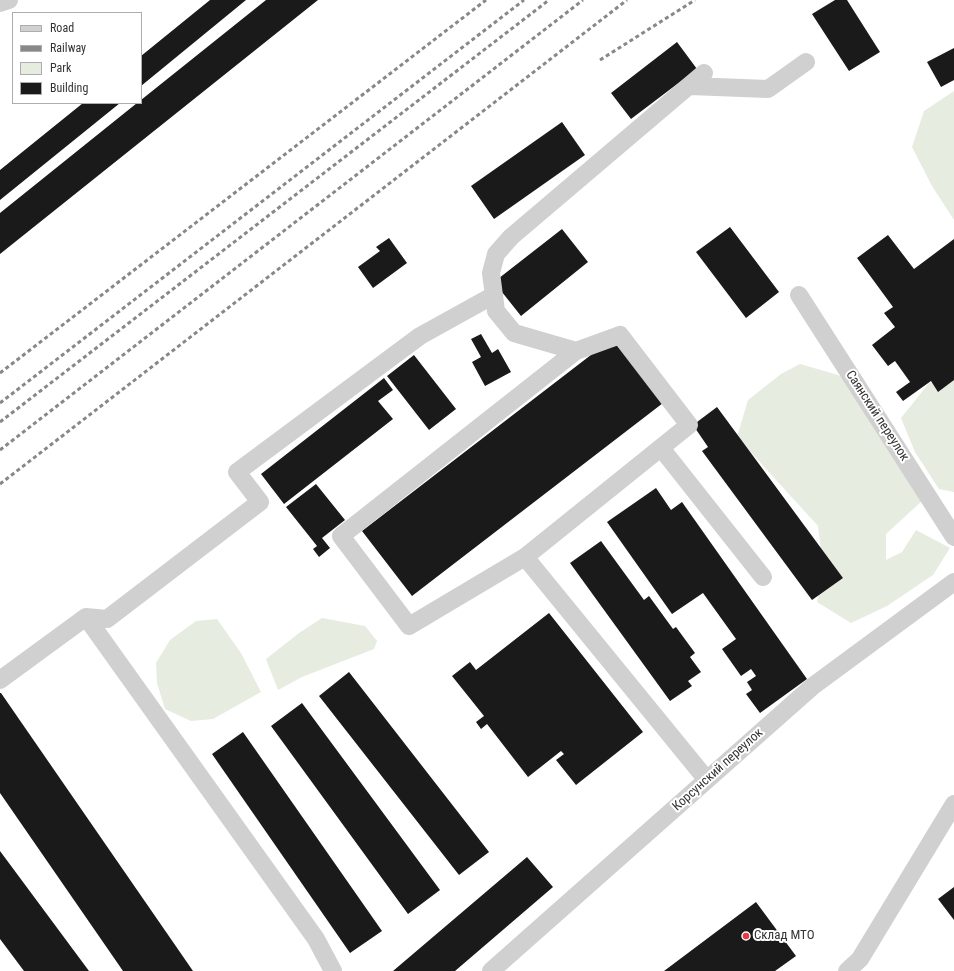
<!DOCTYPE html>
<meta charset="utf-8">
<style>
body{margin:0}
#map{position:relative;width:954px;height:971px;overflow:hidden;background:#fff;font-family:"Roboto Condensed",sans-serif}
canvas{display:block}
.legend{position:absolute;left:12px;top:12px;width:130px;height:92px;box-sizing:border-box;background:#fff;border:1px solid #adadad;margin:0;padding:5px 7px;list-style:none;font-size:12px;color:#333}
.legend li{display:flex;align-items:center;gap:8px;height:20px}
.legend b{width:20px;border:1px solid #adadad}
</style>
<div id="map">
<canvas width="954" height="971"></canvas>
<ul class="legend">
<li><b style="height:5px;background:#d0d0d0"></b>Road</li>
<li><b style="height:5px;background:#888"></b>Railway</li>
<li><b style="height:11px;background:#e6ecdf"></b>Park</li>
<li><b style="height:11px;background:#1a1a1a"></b>Building</li>
</ul>
</div>
<script>
const ctx = document.querySelector('canvas').getContext('2d');
ctx.lineJoin = 'round';
function paint(path, color) {
  ctx.fillStyle = color;
  ctx.fill(path, 'evenodd');
}
function toPath(rows) {
  const path = new Path2D();
  for (const r of rows) {
    path.moveTo(r[0], r[1]);
    for (let i = 2; i < r.length; i += 2) path.lineTo(r[i], r[i + 1]);
  }
  return path;
}
function strokePath(path, color, width, dash) {
  ctx.strokeStyle = color;
  ctx.lineWidth = width;
  ctx.lineCap = dash ? 'butt' : 'round';
  ctx.setLineDash(dash || []);
  ctx.stroke(path);
}
function write(font, color, halo, rows, align = 'center') {
  ctx.font = font + ' "Roboto Condensed",sans-serif';
  ctx.lineWidth = 4;
  ctx.setLineDash([]);
  ctx.textBaseline = 'middle';
  ctx.strokeStyle = halo;
  ctx.fillStyle = color;
  for (const [text, x, y, turn = 0] of rows) {
    ctx.save();
    ctx.translate(x, y);
    ctx.rotate((+turn || 0) * Math.PI / 180);
    ctx.textAlign = isNaN(turn) ? turn : align;
    if (halo) ctx.strokeText(text, 0, 0);
    ctx.fillText(text, 0, 0);
    ctx.restore();
  }
}
paint(toPath([
 [954,91,954,220,932,186,912,147,924,111],
 [800,364,838,375,873,397,923,500,886,534,886,560,902,552,916,530,950,548,933,575,887,606,851,623,817,602,823,567,818,526,737,437,748,400,781,374],
 [954,379,954,492,939,489,915,452,901,418,929,383],
 [322,618,365,626,377,641,374,649,302,677,278,690,266,659,299,633],
 [217,619,241,653,261,692,213,719,191,721,165,709,157,683,156,663,170,640,196,621]
]), '#e6ecdf');
paint(toPath([
 [210,0,246,0,141,86,141,56],
 [266,0,318,0,0,254,0,213,137,103,141,103,141,100],
 [835,0,847,0,880,52,849,71,812,14],
 [677,42,697,69,631,119,611,93],
 [954,48,954,80,941,87,927,62],
 [83,103,120,103,0,200,0,170],
 [562,122,585,155,494,219,471,186],
 [730,227,779,292,746,318,696,252],
 [562,229,588,262,521,316,494,282],
 [888,235,914,269,954,239,954,380,938,392,931,381,903,401,896,392,910,382,895,361,888,366,872,345,895,327,884,313,893,307,857,258],
 [389,238,407,263,373,288,358,267,380,251,376,247],
 [481,334,492,353,498,349,511,372,485,386,472,362,481,357,471,339],
 [613,338,663,403,412,596,362,531],
 [414,355,456,409,429,430,387,376],
 [384,378,393,390,378,401,393,419,284,504,261,474],
 [717,407,843,578,812,600,702,451,708,447,693,425],
 [316,484,345,520,322,538,330,548,319,557,313,549,317,546,286,507],
 [656,488,671,510,682,502,807,679,760,713,746,694,752,690,747,682,756,676,751,669,741,676,722,649,736,639,703,593,672,614,607,522],
 [601,541,644,600,649,596,673,629,676,627,695,653,690,657,701,672,688,681,692,686,670,701,570,563],
 [549,613,643,732,576,785,556,760,564,754,561,751,528,777,487,724,481,729,476,722,484,716,452,676,470,662,476,670],
 [349,672,489,852,459,875,319,696],
 [0,693,1,693,193,971,123,971,0,793],
 [302,703,440,890,408,914,271,726],
 [243,732,382,931,350,953,212,754],
 [0,851,89,971,24,971,0,939],
 [527,857,553,887,455,971,393,971],
 [954,887,954,920,938,899],
 [756,902,796,956,775,971,664,971]
]), '#1a1a1a');
strokePath(toPath([
 [0,3,9,0],
 [690,86,768,89,806,62],
 [799,295,954,537],
 [576,351,514,333,496,311,491,273,496,254,511,237,704,73],
 [661,448,763,577],
 [525,557,689,425,620,335,576,351,341,536,409,626,525,557,707,780],
 [86,617,316,939,333,971],
 [0,680,86,617,107,619,260,502,237,472,420,336,494,295],
 [491,971,813,686,954,582],
 [847,971,860,959,954,804]
]), '#d0d0d0', 18);
strokePath(toPath([
 [600,60,695,0],
 [0,373,486,0],
 [0,403,524,0],
 [0,422,549,0],
 [0,450,583,0],
 [0,484,627,0]
]), '#888', 3, [4, 3]);
for (const [x, y, r, color] of [
 [746,936,4,"#e63946"]
]) {
  const dot = new Path2D();
  dot.arc(x, y, r, 0, 2 * Math.PI);
  ctx.fillStyle = color;
  ctx.fill(dot);
  strokePath(dot, '#fff', 1.5);
}
write('13px', '#333', '#fff', [
 ["Саянский переулок",877,416,57],
 ["Корсунский переулок",718,770,-42]
]);
write('13px', '#333', '#fff', [
 ["Склад МТО",754,936]
], 'left');
</script>
